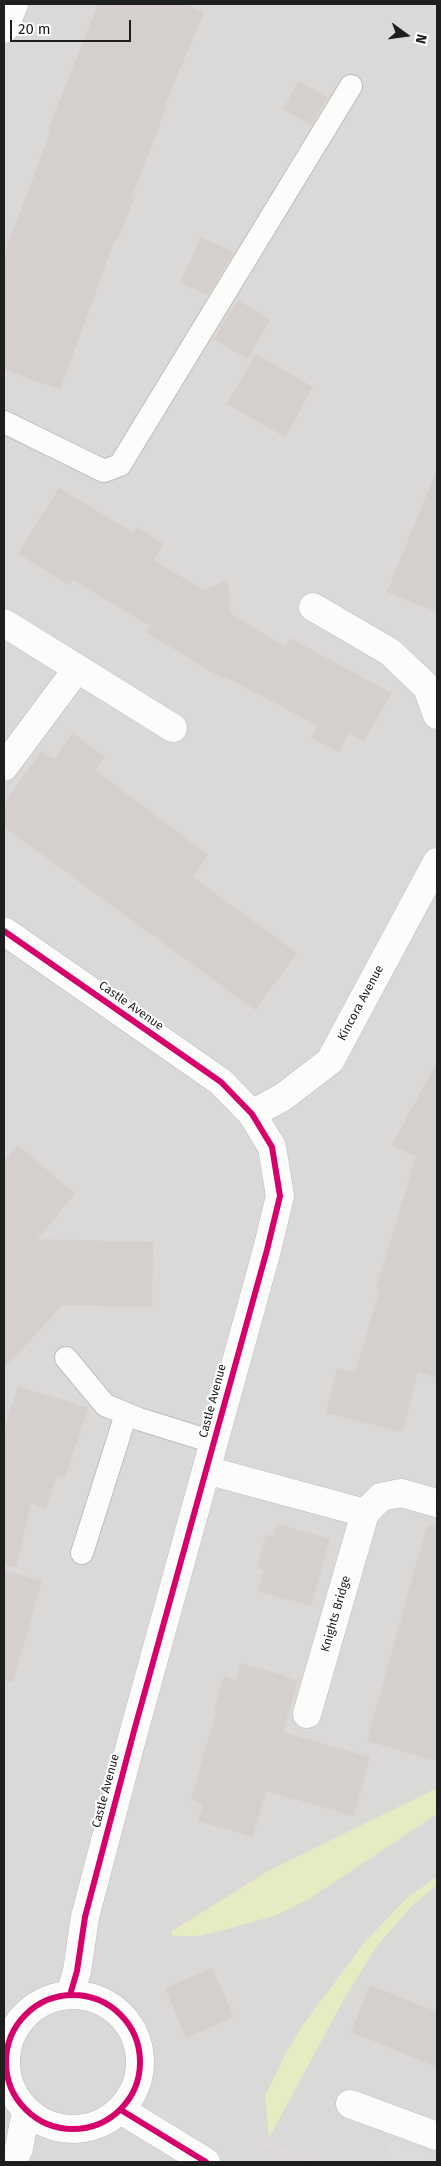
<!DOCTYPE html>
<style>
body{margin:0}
#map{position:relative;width:441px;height:2166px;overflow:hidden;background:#ece8e6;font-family:"Fira Sans",sans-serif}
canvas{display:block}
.frame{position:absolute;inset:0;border:5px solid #1e1e1e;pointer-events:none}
.north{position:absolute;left:381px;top:10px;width:50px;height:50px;-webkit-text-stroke:4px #fff;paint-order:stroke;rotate:104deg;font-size:14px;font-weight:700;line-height:20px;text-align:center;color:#1e1e1e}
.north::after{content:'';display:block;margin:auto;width:18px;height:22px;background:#1e1e1e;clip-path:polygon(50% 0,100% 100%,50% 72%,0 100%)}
.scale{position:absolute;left:10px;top:20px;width:121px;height:22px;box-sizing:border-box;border:2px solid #1e1e1e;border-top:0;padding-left:6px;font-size:15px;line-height:18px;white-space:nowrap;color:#1e1e1e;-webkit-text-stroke:4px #fff;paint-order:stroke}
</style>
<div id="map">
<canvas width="441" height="2166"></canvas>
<div class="frame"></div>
<div class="north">N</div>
<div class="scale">20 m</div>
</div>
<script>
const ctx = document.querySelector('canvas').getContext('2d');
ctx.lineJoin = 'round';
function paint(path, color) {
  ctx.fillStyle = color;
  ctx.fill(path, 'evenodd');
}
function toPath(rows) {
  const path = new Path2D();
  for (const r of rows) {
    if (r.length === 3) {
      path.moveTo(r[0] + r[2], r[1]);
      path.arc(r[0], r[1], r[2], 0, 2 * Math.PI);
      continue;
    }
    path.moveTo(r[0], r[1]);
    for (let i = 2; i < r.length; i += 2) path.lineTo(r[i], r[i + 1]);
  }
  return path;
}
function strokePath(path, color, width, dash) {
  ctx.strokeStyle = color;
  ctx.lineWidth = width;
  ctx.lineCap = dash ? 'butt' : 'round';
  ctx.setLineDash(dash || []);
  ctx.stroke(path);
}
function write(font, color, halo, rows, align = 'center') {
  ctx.font = font + ' "Fira Sans",sans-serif';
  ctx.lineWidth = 4;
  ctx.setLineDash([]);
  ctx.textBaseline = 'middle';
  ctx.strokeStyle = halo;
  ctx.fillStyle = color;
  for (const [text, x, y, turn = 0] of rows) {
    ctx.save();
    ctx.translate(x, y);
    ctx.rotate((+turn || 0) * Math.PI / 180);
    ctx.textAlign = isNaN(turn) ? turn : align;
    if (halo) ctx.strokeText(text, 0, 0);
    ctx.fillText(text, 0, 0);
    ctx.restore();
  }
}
paint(toPath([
 [4,4,437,4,437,2162,4,2162]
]), '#dbd8d8');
paint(toPath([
 [437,1788,437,1814,309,1899,277,1915,235,1927,199,1936,172,1936,172,1931,268,1871],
 [437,1876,437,1885,412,1906,376,1947,343,2001,269,2138,265,2096,286,2053,303,2025,365,1942,405,1900]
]), '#e6ebc2');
paint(toPath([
 [391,2138,437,2155,437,2162,382,2162]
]), '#dcdada');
paint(toPath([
 [98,4,184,4,204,12,165,105,167,106,131,198,134,199,117,240,115,239,60,390,4,369,4,254,51,131,48,130],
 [299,81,327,97,311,125,283,109],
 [201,237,234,252,208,295,180,283],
 [238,300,270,320,247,359,214,339],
 [256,354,313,387,285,437,227,404],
 [436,471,437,472,437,612,387,592],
 [59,488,134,533,137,527,164,544,154,560,203,590,228,580,230,613,285,647,290,638,391,693,364,742,349,733,339,752,311,738,318,726,224,676,223,679,146,632,150,626,73,580,70,585,18,554],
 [73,733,105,757,95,770,208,855,193,877,297,953,255,1010,4,827,4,803,42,751,54,759],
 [437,1062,437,1378,418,1372,403,1432,326,1413,337,1368,355,1372,380,1289,376,1288,416,1157,392,1145],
 [18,1145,75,1194,37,1239,153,1242,152,1307,62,1305,4,1369,4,1161],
 [18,1386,88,1408,65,1478,57,1475,46,1509,31,1504,16,1567,4,1566,4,1429],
 [277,1524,330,1539,311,1606,258,1591,264,1570,257,1568,266,1534,274,1537],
 [427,1525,437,1526,437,1761,367,1741],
 [4,1570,42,1581,13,1682,4,1681],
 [241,1663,298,1680,283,1732,370,1757,354,1816,266,1791,253,1837,198,1821,203,1804,191,1800,216,1712,214,1711,224,1676,236,1680],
 [212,1968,234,2017,186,2038,165,1988],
 [370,1985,437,2012,437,2067,351,2032]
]), '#d5d0ce');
const service = toPath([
 [4,422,104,471,120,465,351,86],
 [66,1358,105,1405,139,1419,213,1442],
 [82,1553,126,1414]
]);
const minor = toPath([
 [4,29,14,4],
 [313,607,390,652,427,687,437,715],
 [4,623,173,728],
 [4,767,77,669],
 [252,1114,283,1097,330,1061,437,862],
 [206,1470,365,1513,307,1714],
 [365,1513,381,1497,401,1493,437,1503],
 [4,2061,6,2061],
 [350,2104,437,2136],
 [13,2162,19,2148,26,2111]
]);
const tertiary = toPath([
 [4,931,221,1082,252,1114,272,1147,280,1196,267,1250,134,1731,85,1917,77,1971,70,1995],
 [73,2062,67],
 [121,2110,206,2162]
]);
strokePath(service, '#bfbebd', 24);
strokePath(minor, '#bfbebd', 29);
strokePath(tertiary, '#bfbebd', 29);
strokePath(toPath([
 [261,2143,312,2162]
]), '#ebd8dd', 3, [2.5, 2.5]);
strokePath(service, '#fcfcfb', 22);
strokePath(minor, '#fcfcfb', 28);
strokePath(tertiary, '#fcfcfb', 28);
strokePath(toPath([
 [4,931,221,1082,252,1114,272,1147,280,1196,267,1250,134,1731,85,1917,77,1971,70,1995],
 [73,2062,67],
 [121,2110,206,2162]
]), '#d6006c', 6);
write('12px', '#1e1e1e', '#fff', [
 ["Kincora Avenue",361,1003,-62],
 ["Castle Avenue",131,1006,35],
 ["Castle Avenue",213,1401,-75],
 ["Knights Bridge",336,1614,-74],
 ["Castle Avenue",106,1791,-75]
]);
</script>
